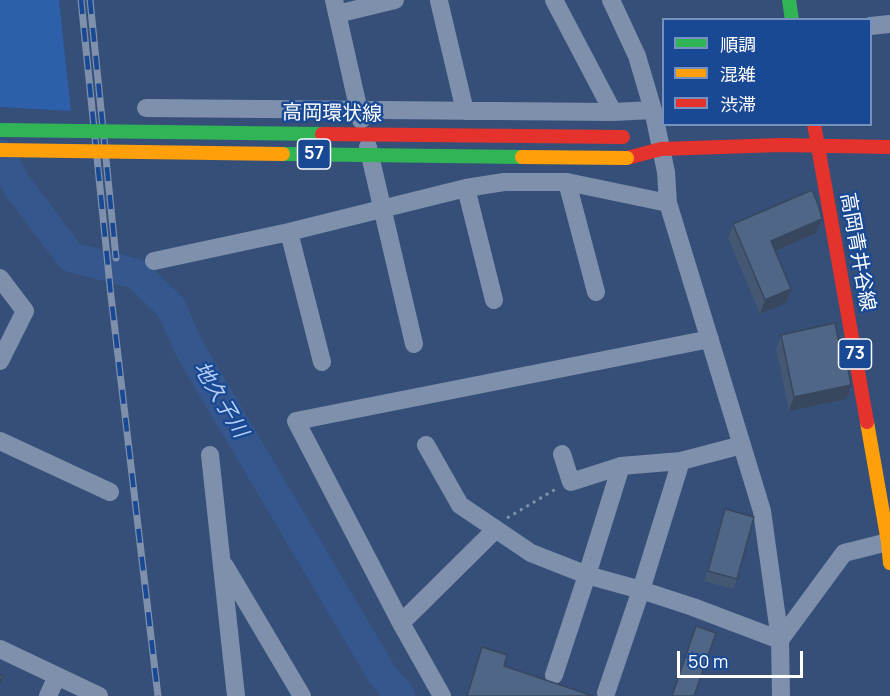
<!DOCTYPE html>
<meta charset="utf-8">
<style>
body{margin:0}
#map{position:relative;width:890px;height:696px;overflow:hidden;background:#354f78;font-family:Manrope,"Noto Sans JP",sans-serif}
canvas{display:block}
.legend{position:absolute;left:662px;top:18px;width:210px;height:108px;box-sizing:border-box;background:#194994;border:2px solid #7592bf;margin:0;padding:8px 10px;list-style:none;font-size:18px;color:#fff}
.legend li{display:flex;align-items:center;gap:12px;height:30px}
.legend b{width:30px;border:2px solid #7592bf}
.scale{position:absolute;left:677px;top:651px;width:126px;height:27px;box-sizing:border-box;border:3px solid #fff;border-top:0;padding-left:8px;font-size:18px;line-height:21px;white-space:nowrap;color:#fff;-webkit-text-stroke:4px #194994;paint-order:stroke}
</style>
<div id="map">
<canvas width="890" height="696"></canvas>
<ul class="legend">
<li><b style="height:8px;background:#30b455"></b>順調</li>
<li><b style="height:8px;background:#ff9f0a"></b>混雑</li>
<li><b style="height:8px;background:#e5322d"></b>渋滞</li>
</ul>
<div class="scale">50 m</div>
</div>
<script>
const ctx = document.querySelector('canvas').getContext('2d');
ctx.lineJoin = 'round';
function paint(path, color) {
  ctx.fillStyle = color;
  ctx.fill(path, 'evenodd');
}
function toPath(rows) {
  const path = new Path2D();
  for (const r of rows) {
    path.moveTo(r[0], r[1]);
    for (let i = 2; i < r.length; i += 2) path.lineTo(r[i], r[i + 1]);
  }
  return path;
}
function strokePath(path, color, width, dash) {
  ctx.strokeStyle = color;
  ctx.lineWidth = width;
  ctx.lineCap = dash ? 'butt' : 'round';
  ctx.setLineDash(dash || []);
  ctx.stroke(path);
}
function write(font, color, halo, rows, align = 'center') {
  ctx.font = font + ' Manrope,"Noto Sans JP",sans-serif';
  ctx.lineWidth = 5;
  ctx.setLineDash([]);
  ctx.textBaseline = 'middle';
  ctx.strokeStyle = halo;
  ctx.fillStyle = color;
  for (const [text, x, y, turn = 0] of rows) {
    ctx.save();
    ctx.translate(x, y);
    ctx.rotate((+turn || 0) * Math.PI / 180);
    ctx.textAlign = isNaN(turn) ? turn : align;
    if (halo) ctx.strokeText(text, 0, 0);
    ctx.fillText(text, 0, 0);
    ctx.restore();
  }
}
paint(toPath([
 [0,0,59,0,71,111,0,107]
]), '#2d5faa');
strokePath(toPath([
 [0,154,16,184,71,257,137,274,171,307,189,348,382,674,400,696]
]), '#36578d', 30);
strokePath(toPath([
 [507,518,556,489]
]), '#7e90ab', 3, [3, 4.5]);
strokePath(toPath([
 [334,0,361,120],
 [554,0,613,112,653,110],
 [611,0,637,56,653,110,666,172,668,203,762,511,780,640,781,696],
 [439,1,465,111],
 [337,14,395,0],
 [870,26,890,24],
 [146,108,613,112],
 [368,147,414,344],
 [567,182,596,292],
 [466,188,494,300],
 [289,232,322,362],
 [154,261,289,232,466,188,504,182,567,182,668,203],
 [0,278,25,311,0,361],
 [0,441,110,492],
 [426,445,460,505,531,553,587,575,621,466,681,461],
 [742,445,681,461,641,590,693,607,780,640],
 [562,454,571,482,621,466],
 [210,455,236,696],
 [225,566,302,696],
 [401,623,496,529],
 [780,640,844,553,888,542],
 [0,649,99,696],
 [554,675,587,575,641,590,606,693],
 [48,696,57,676],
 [442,696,401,623,296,421,710,339]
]), '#7e90ab', 18);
strokePath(toPath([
 [789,0,792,20]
]), '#30b455', 14);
strokePath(toPath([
 [867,422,888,542,890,563]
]), '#ff9f0a', 14);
strokePath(toPath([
 [814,124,867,422],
 [627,158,661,149,781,145,890,147]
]), '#e5322d', 14);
const rail = toPath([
 [81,0,111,296,158,696],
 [90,0,116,258]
]);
strokePath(rail, '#7e90ab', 7);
strokePath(rail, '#194994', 4.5, [14]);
strokePath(toPath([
 [0,130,322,134],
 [283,154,522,157]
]), '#30b455', 14);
strokePath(toPath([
 [0,150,283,154],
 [522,157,627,158]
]), '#ff9f0a', 14);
strokePath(toPath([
 [322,134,623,137]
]), '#e5322d', 14);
paint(toPath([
 [822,219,816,233,775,251,786,303,760,314,728,238,733,224],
 [781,335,841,352,851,385,846,399,789,411,776,349],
 [725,509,737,579,733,589,704,581,721,520]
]), '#455873');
paint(toPath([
 [822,219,816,233,766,255,771,241],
 [791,289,786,303,760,314,765,300],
 [851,385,846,399,789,411,794,397]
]), '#38475e');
const building = toPath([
 [812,190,819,207,822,219,771,241,791,289,765,300,733,224,812,190],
 [835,323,841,352,845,352,851,385,794,397,781,335,835,323],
 [725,509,754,517,737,579,708,571,725,509],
 [696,626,716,633,694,696,672,696,696,626],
 [482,647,507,655,504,666,593,696,467,696,482,647],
 [0,674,3,676,0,683,0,674]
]);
paint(building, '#506686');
strokePath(building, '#38475e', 1.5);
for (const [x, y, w] of [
 [314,154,33],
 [855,354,33]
]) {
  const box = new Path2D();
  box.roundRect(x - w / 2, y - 15, w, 30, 4.5);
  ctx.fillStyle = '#194994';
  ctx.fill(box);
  strokePath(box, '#fff', 1.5);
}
write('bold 18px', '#fff', null, [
 ["57",314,154],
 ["73",855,354]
]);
write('20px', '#fff', '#194994', [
 ["高岡環状線",332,114,1],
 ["高岡青井谷線",857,252,80]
]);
write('italic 21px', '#b7d1f7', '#194994', [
 ["地久子川",220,400,59]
]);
</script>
